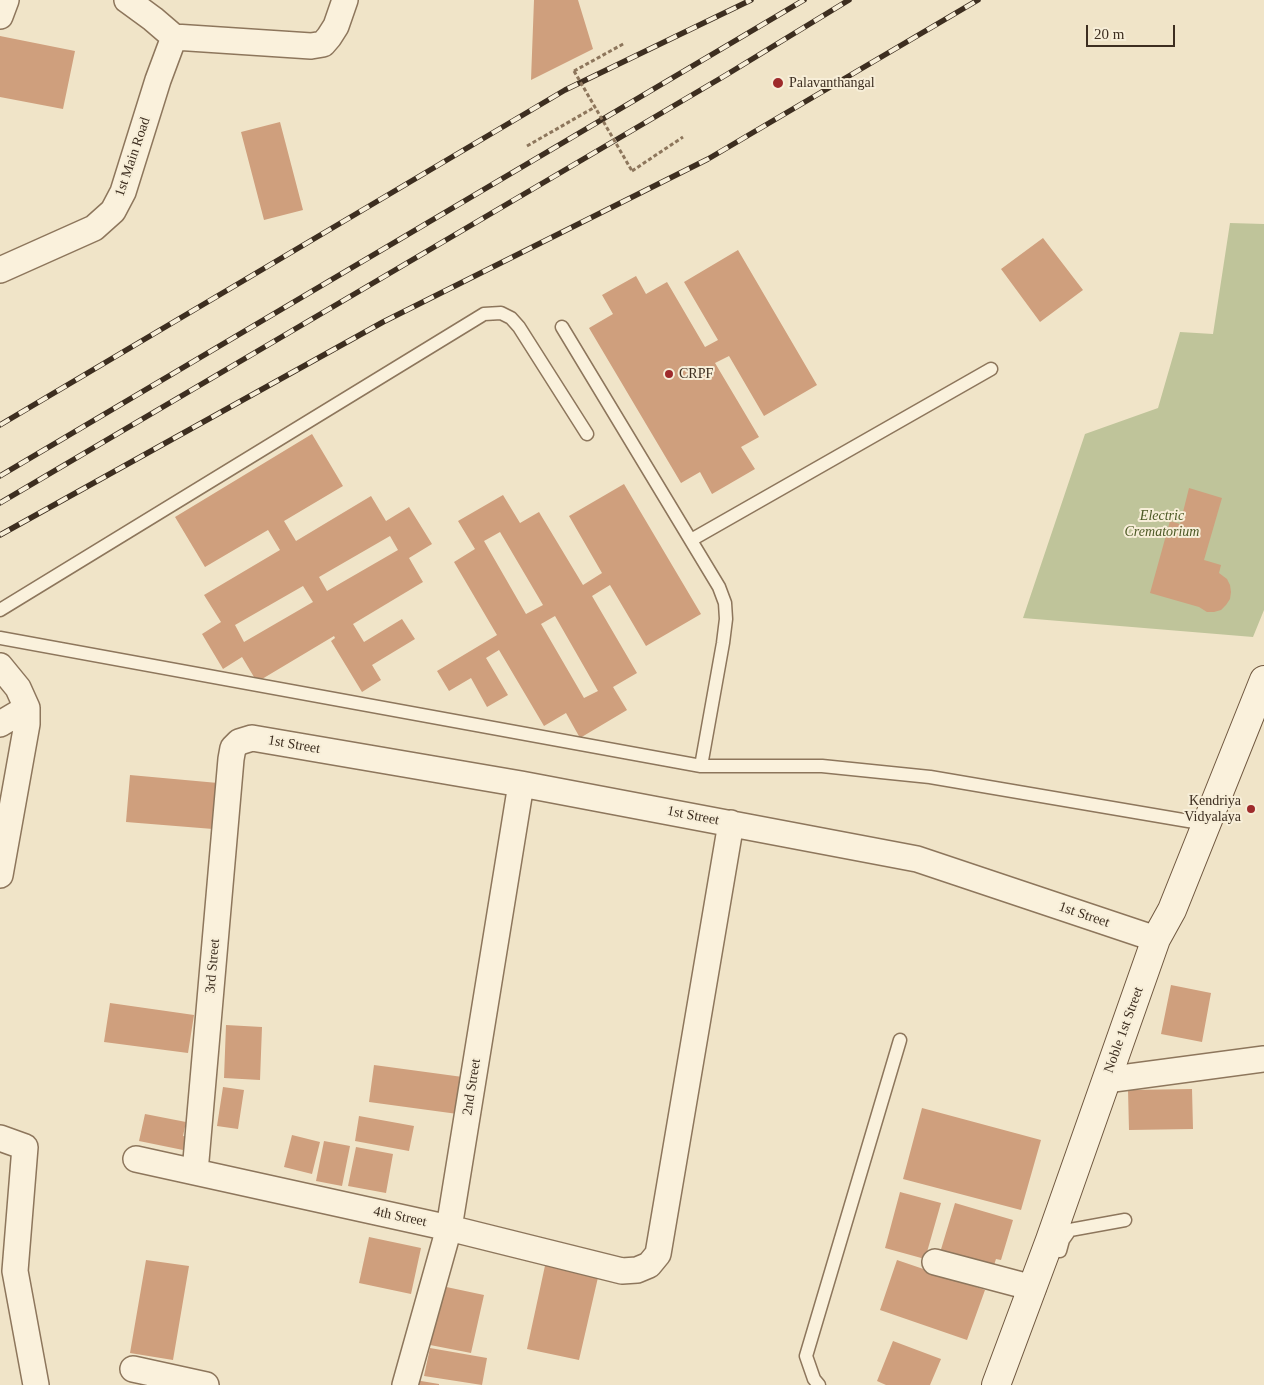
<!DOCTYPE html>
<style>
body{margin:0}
#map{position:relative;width:1264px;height:1385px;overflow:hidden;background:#f0e4c8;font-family:Georgia,serif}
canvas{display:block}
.scale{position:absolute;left:1086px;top:25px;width:89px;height:22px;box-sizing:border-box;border:2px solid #3d2e20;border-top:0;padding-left:6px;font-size:15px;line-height:18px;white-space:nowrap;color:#3d2e20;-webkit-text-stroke:4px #f7eed8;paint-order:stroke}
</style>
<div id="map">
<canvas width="1264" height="1385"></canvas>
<div class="scale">20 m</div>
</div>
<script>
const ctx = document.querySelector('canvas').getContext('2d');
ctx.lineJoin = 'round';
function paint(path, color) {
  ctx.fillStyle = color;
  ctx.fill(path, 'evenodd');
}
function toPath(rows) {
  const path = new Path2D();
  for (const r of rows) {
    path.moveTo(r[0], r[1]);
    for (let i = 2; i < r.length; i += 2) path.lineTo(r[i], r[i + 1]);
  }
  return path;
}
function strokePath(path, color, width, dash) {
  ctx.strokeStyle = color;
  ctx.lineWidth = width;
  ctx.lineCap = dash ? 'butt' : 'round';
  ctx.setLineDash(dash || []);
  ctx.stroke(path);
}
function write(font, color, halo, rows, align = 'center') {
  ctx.font = font + ' Georgia,serif';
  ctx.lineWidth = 4;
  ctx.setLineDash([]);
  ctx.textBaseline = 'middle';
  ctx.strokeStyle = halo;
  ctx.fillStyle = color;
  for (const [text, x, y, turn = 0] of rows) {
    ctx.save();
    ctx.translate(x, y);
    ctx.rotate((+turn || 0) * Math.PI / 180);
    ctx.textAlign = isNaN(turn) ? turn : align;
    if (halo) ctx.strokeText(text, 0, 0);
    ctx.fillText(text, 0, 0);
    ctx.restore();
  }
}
paint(toPath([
 [1230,223,1264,224,1264,610,1253,637,1023,618,1085,434,1158,408,1180,332,1213,334]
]), '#bfc49a');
paint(toPath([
 [534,0,578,0,593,49,531,80],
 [0,36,75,51,63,109,0,97],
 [280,122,303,210,264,220,241,132],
 [1043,238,1083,290,1040,322,1001,269],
 [738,250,817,385,764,416,729,356,715,363,759,437,741,447,755,469,712,494,700,472,681,483,589,328,613,314,602,295,636,276,646,294,667,282,705,347,718,340,684,282],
 [312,434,343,486,284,521,296,541,371,496,386,521,409,507,432,544,409,558,423,582,353,624,364,642,402,619,415,639,372,665,381,680,362,692,331,641,335,638,334,636,257,682,242,657,223,669,202,634,221,622,204,595,280,550,268,530,205,567,175,517],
 [390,536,398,550,327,591,319,577],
 [303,586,313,602,244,642,235,625],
 [624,484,701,614,646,646,610,585,592,596,637,673,613,687,627,710,580,738,566,713,544,726,499,650,486,658,508,695,487,707,471,678,449,691,437,671,497,635,454,562,475,549,458,521,503,495,520,523,539,512,583,585,602,573,569,516],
 [500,532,543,605,526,614,484,541],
 [555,616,598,691,584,698,541,624],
 [1189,488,1222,498,1204,560,1221,565,1219,573,1227,579,1230,585,1231,592,1230,599,1226,605,1221,610,1214,612,1207,612,1199,607,1150,593,1170,521,1180,524],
 [130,775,218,783,213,829,126,822],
 [1171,985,1211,993,1202,1042,1161,1034],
 [110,1003,194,1015,188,1053,104,1042],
 [226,1025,262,1027,260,1080,224,1078],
 [374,1065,470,1078,465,1115,369,1102],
 [223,1087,244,1090,238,1129,217,1126],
 [1192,1089,1193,1129,1129,1130,1128,1090],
 [922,1108,1041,1140,1021,1210,903,1179],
 [145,1114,186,1122,183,1136,190,1137,188,1151,139,1141],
 [359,1116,414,1126,409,1151,355,1141],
 [292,1135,320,1142,312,1174,284,1167],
 [324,1141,350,1146,342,1186,316,1181],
 [356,1147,393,1154,386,1193,348,1186],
 [900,1192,941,1203,925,1259,885,1248],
 [955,1203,1013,1220,1001,1260,996,1259,992,1271,939,1256],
 [369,1237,421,1248,411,1294,359,1283],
 [146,1260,189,1266,173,1360,130,1353],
 [897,1260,985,1290,967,1340,880,1310],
 [546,1261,599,1273,579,1360,527,1349],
 [437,1285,484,1295,471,1353,425,1344],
 [893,1341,941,1359,930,1385,886,1385,877,1381],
 [430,1348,487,1358,482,1385,424,1376],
 [415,1380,439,1384,439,1385,415,1385]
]), '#cf9f7d');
const lane = toPath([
 [562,327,719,587,725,603,726,619,723,643,701,766],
 [691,540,991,369],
 [0,610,484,314,501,313,511,318,519,327,587,434],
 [0,638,701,766,822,766,930,777,1206,824],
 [1060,1251,1063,1240,1070,1230,1125,1220],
 [819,1385,814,1379,806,1356,900,1040]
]);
const street = toPath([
 [127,0,153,19,174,37,311,46,323,44,329,37,336,26,345,0],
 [0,16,6,0],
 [0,270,94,228,113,211,123,192,158,80,174,37],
 [0,666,18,688,27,708,27,724,0,875],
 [0,724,27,708],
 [1106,1080,1264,1059],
 [0,1138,25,1147,15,1271,36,1385],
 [136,1159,449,1228,622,1271,637,1270,649,1265,658,1254,731,823],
 [195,1172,231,759,233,748,239,742,252,738,521,784,917,859,1156,939],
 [935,1262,1033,1288],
 [133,1369,206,1385],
 [405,1385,449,1228,521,784]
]);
const secondary = toPath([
 [996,1385,1050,1240,1156,939,1172,910,1264,680]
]);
strokePath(lane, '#8d765c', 15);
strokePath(street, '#8d765c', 28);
strokePath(secondary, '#6f573f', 30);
strokePath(toPath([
 [574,71,625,43],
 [527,146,595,107],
 [632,171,683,137]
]), '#8d765c', 3, [4, 2.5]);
strokePath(lane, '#faf1dc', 12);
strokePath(street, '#faf1dc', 25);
strokePath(secondary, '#faf1dc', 28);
const rail = toPath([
 [0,425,565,90,751,0],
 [0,476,804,0],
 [0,503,726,75,849,0],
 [0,535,383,322,708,159,978,0]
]);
strokePath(rail, '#3d2e20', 5.5);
strokePath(rail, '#f7eed8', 4, [11]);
strokePath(toPath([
 [574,71,632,171]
]), '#8d765c', 3, [4, 2.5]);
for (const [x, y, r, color] of [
 [778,83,6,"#9e2a2b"],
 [669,374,5,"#9e2a2b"],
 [1251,809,5,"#9e2a2b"]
]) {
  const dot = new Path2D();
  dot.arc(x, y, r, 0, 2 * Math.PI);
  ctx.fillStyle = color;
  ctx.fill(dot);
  strokePath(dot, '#f7eed8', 2);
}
write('14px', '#3d2e20', '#f7eed8', [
 ["Palavanthangal",789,83],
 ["CRPF",679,374],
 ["Kendriya",1241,801,"right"],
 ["Vidyalaya",1241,817,"right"]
], 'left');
write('14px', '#3d2e20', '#f7eed8', [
 ["1st Main Road",133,157,-71],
 ["1st Street",294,745,10],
 ["1st Street",693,816,11],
 ["1st Street",1084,915,19],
 ["3rd Street",213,966,-85],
 ["Noble 1st Street",1124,1030,-70],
 ["2nd Street",472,1087,-81],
 ["4th Street",400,1217,12]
]);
write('italic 14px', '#4d5a26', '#f7eed8', [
 ["Electric",1162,516],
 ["Crematorium",1162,532]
]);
</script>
